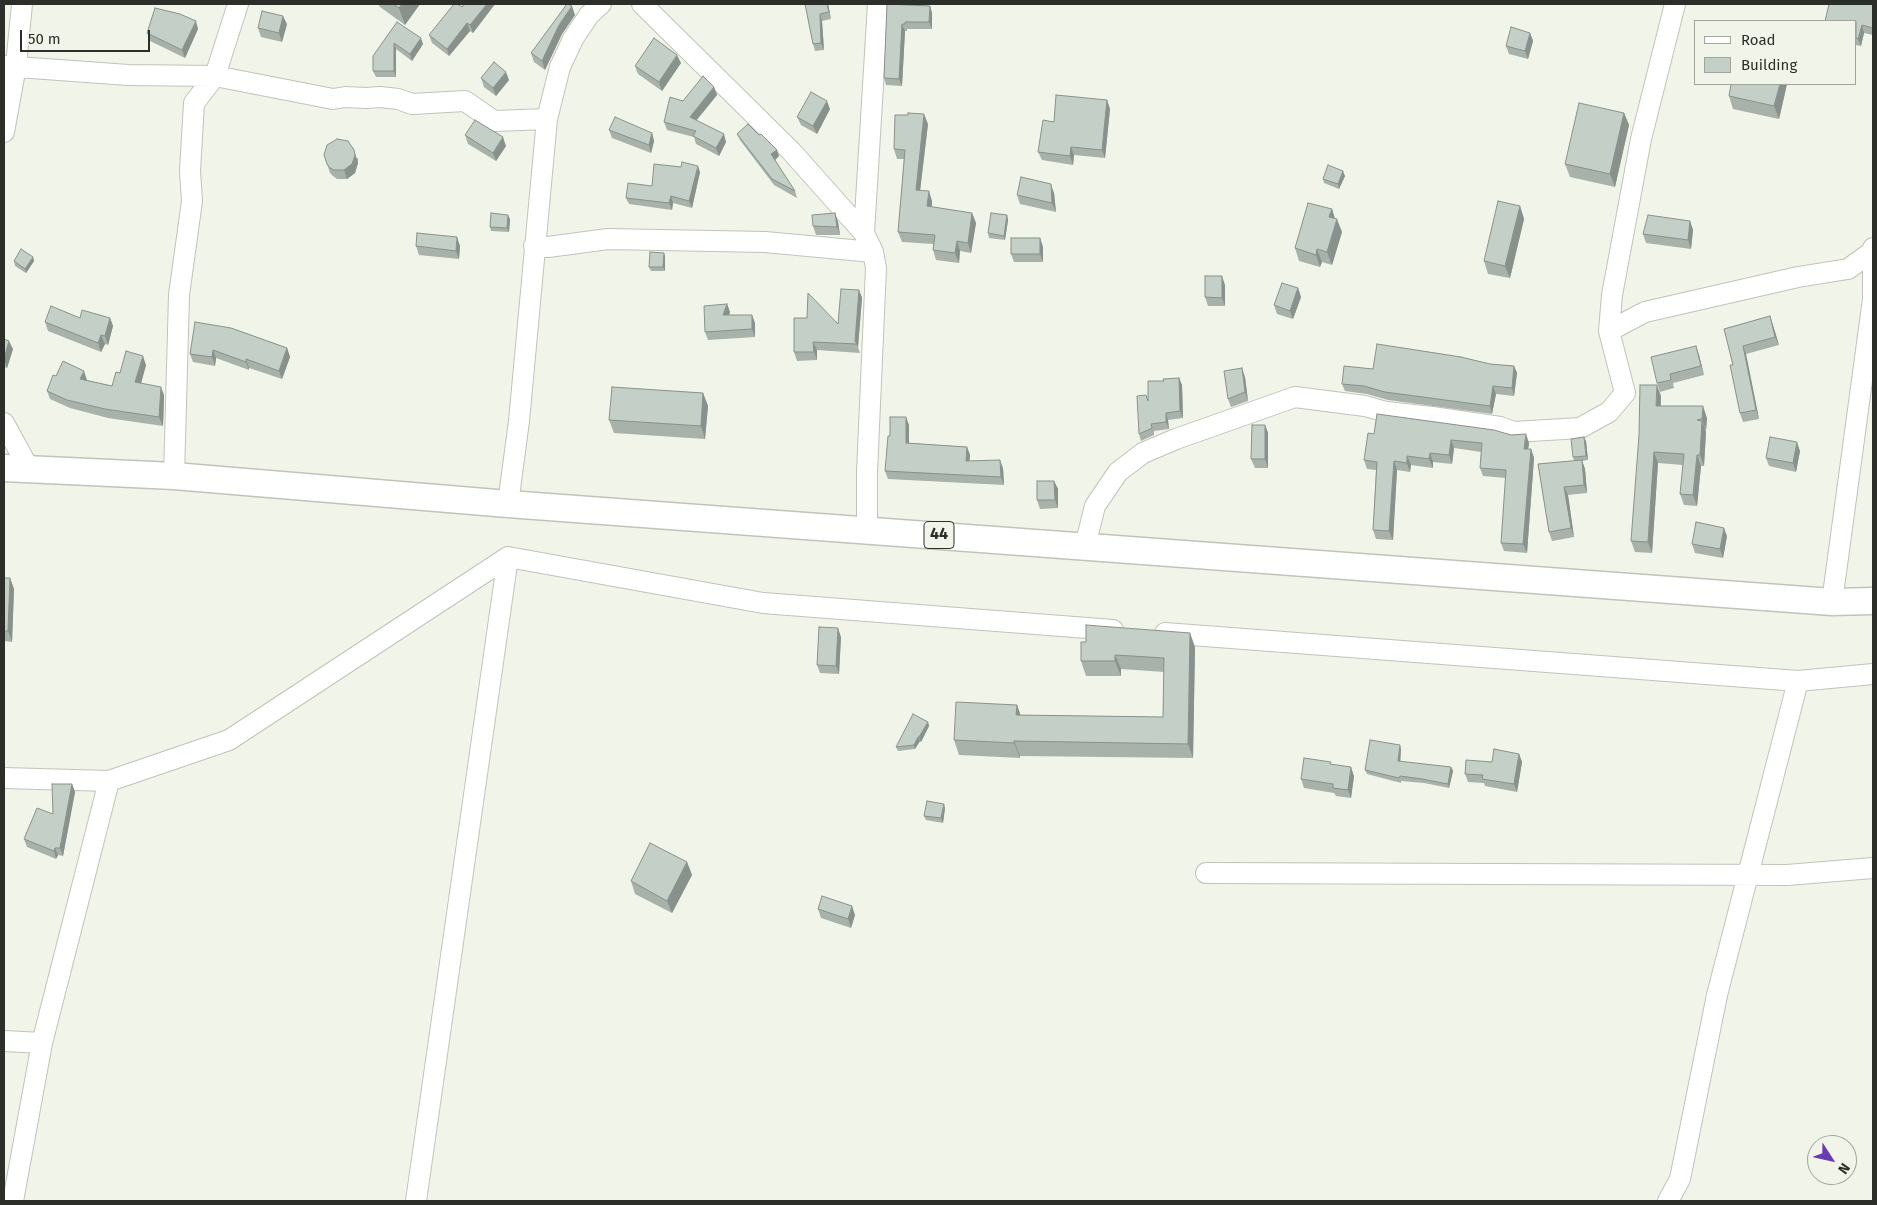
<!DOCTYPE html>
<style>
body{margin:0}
#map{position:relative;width:1877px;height:1205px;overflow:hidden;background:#f1f5e9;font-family:"Fira Sans",sans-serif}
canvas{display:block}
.frame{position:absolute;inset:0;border:5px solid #2c2e29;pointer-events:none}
.legend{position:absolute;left:1694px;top:20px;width:162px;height:65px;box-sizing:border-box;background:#f1f5e9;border:1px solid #a2a59c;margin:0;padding:6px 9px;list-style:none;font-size:15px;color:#2c2e29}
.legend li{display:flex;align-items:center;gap:10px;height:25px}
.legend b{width:25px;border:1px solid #a2a59c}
.north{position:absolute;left:1807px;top:1135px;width:50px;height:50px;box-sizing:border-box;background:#f1f5e9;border:1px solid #a2a59c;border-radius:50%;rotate:125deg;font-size:14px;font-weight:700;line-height:20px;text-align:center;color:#2c2e29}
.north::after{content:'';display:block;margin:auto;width:18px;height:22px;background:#6a3cb3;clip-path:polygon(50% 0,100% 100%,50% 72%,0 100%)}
.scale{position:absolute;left:20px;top:30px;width:130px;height:22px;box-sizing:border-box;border:2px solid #2c2e29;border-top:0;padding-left:6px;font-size:15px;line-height:18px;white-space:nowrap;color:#2c2e29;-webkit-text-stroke:4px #f1f5e9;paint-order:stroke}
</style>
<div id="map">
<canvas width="1877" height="1205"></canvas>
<div class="frame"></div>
<ul class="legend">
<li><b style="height:6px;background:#fff"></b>Road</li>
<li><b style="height:14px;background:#c3cfc7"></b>Building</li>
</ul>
<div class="north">N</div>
<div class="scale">50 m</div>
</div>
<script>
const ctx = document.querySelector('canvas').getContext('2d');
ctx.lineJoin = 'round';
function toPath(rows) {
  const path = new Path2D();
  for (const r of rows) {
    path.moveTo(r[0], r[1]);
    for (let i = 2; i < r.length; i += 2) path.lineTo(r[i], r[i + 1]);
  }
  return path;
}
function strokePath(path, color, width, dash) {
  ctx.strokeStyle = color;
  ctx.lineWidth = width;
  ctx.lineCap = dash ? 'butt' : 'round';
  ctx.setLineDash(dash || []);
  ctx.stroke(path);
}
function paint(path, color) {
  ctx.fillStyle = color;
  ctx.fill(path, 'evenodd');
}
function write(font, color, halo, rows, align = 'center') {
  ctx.font = font + ' "Fira Sans",sans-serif';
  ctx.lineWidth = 4;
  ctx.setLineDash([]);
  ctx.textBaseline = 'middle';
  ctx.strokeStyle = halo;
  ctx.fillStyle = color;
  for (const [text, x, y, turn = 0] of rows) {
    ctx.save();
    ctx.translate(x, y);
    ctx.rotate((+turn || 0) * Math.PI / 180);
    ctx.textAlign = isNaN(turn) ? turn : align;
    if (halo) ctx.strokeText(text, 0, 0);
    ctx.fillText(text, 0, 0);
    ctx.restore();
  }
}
const minor = toPath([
 [642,4,791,151,864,233,873,252,876,268,867,472,867,530],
 [4,66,128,75,215,76,333,99,345,97,366,98,380,97,398,99,412,104,465,101,494,121,547,119],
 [4,132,16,66,22,4],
 [864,233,878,4],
 [534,246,548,247,608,239,765,242,873,252],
 [1609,331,1612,295,1641,139,1675,4],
 [4,423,29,469],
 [174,476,179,295,192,201,190,171,194,103,215,76,238,4],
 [508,504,519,421,547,119,560,67,573,39,589,15,601,4],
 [1085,546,1095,506,1118,472,1143,453,1176,439,1295,397,1365,406,1386,412,1432,417,1500,427,1514,432,1580,428,1609,412,1625,393,1609,331,1645,312,1798,277,1848,269,1873,251],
 [1832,602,1873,299,1873,248],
 [1165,633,1798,681,1873,674],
 [4,778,109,781,229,740,508,557,763,603,1113,630],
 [1206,873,1787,875,1873,868],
 [4,1041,42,1043],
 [13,1201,42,1043,109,781],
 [416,1201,508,557],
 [1668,1201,1680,1179,1717,995,1798,681]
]);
const major = toPath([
 [4,468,174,476,508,504,1832,602,1873,601]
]);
strokePath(minor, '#c0c4b8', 22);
strokePath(major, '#c0c4b8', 29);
strokePath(minor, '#fff', 20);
strokePath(major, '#fff', 26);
paint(toPath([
 [378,4,420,4,405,25,380,7],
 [464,4,495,4,473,33,470,31,449,56,432,43,429,35,462,7],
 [805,4,828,4,831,19,822,21,824,50,815,51,813,44],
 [887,4,930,6,932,13,932,29,907,29,907,31,905,31,902,86,886,85,884,78],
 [1873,4,1873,35,1864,33,1861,46,1856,45,1856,21],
 [575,15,562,34,545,70,534,62,531,53],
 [397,22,423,44,412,61,396,49,396,77,376,77,373,71],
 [287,24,282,42,261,37,258,28],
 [198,29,185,58,150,41,147,33],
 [1530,33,1533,41,1528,59,1509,54,1506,46],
 [681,63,662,91,638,74,635,66],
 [481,78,509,80,496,96,484,87],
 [1787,84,1779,119,1733,109,1729,96],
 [714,87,717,95,697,120,726,142,719,156,696,144,694,137,667,130,664,122,683,101],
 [1107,100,1110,109,1105,158,1074,155,1073,165,1042,160,1038,152,1054,122],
 [830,109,817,134,801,125,797,117],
 [1624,113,1629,125,1615,187,1570,177,1565,164],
 [928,124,920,190,932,201,932,207,972,213,976,223,971,253,960,251,959,263,936,260,933,250,933,244,902,242,898,232,904,159,897,159,894,149],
 [609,130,652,133,654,141,651,153,612,138],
 [737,134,759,135,777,150,779,156,775,160,795,191,797,198,774,185,740,140],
 [465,135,506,146,496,161,468,144],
 [324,155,358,158,358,163,355,173,347,179,337,179,333,176,330,173],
 [700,172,692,208,673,203,672,210,629,204,626,198,652,186],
 [1345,176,1339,189,1324,183,1323,179],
 [1054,193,1056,212,1020,204,1017,195],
 [1520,206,1524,219,1510,278,1488,274,1484,261],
 [1332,209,1335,219,1342,232,1332,265,1322,262,1320,267,1299,261,1295,248],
 [835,213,838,222,840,235,816,235,813,226],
 [1007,215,1008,220,1005,240,989,238,988,233],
 [510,219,509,232,491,231,490,227],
 [1690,221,1693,230,1691,249,1646,243,1643,234],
 [1040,238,1043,247,1043,262,1014,262,1011,254],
 [416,246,460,246,459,259,419,255],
 [664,253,665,257,665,271,651,271,649,267],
 [33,257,34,261,26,273,15,266,14,261],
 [1225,285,1225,306,1208,306,1205,297],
 [1298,288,1301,297,1293,319,1277,314,1274,305],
 [859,290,862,298,858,347,860,353,817,350,817,360,797,361,794,352,838,324],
 [727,304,730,312,729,315,755,323,755,337,708,340,705,332],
 [1770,316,1779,345,1746,354,1759,419,1743,422,1740,413,1733,365,1724,329],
 [80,318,110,318,113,326,108,345,105,344,101,352,48,331,45,322],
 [231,328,287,348,290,357,282,379,249,368,249,370,216,358,215,366,193,362,190,354],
 [4,339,13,349,7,368,4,367],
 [1696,346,1699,355,1704,375,1673,383,1674,388,1660,392,1657,383],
 [1490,364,1514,366,1517,373,1514,396,1496,394,1492,414,1388,400,1367,394,1345,391,1342,384,1373,369],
 [146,365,141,383,164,395,163,426,108,418,70,408,50,399,47,391,56,376,87,380,112,386,120,373],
 [1245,377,1248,401,1231,407,1228,399],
 [1179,378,1182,385,1183,418,1168,420,1169,429,1154,431,1154,435,1141,441,1139,434,1148,400,1164,381],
 [703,393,708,406,705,439,614,433,609,420],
 [1661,396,1661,406,1707,418,1706,430,1705,430,1706,432,1704,466,1701,466,1697,506,1684,505,1680,494,1683,465,1658,463,1652,553,1635,552,1631,541],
 [909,425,909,443,967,447,970,455,969,461,1003,468,1004,485,888,479,885,471,890,436],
 [1265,425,1268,433,1268,468,1255,468,1251,459],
 [1374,434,1529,443,1528,449,1531,449,1534,458,1527,553,1504,551,1501,543,1506,478,1483,476,1480,468,1481,452,1454,448,1452,464,1433,462,1433,468,1411,465,1410,472,1397,470,1393,540,1376,539,1373,530,1376,470,1367,469,1364,460],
 [1586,441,1588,460,1582,461,1585,469,1587,493,1568,495,1574,537,1552,541,1549,532,1538,464,1574,461,1573,457],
 [1800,451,1796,472,1769,466,1766,458],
 [1054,481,1058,489,1058,508,1040,509,1037,500],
 [1727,536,1723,558,1695,553,1692,544],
 [4,578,10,578,14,589,12,642,4,641],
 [841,637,839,674,820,673,817,665],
 [1081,642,1195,647,1193,758,1020,756,1020,758,959,755,954,740,1017,705,1020,715,1163,717,1164,672,1121,669,1121,676,1086,676,1081,661],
 [928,722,929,726,921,742,920,741,915,749,898,751,896,747],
 [1401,749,1400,762,1451,767,1453,771,1449,788,1424,783,1401,781,1401,783,1367,774,1365,770],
 [1519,754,1522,762,1517,792,1485,786,1484,783,1468,782,1465,774,1492,762],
 [1331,765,1354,776,1351,798,1336,796,1334,793,1304,788,1301,779],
 [72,784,75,792,63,856,58,855,56,859,27,847,24,839,53,814],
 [945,808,943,823,926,820,924,816],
 [687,862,692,875,672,913,635,894,631,881],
 [818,909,855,915,851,928,821,918]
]), '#a8b2ab');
paint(toPath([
 [402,4,420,4,405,25,399,8],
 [487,4,495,4,473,33,470,25],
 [827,4,828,4,831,19,829,12],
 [572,6,575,15,562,34,545,70,542,61,559,25],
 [930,6,932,13,932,29,929,22],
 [820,14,822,21,824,50,821,43],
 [283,16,287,24,282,42,279,33],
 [196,21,198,29,185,58,182,50],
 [467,23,470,31,449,56,447,49],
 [902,24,905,31,902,86,899,79],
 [1862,25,1864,33,1861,46,1858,39],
 [1530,33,1533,41,1528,59,1525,51],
 [421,38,423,44,412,61,410,54],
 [394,43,396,49,396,77,394,71],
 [677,55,681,63,662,91,659,82],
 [506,72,509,80,496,96,493,88],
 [1780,84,1787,84,1779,119,1774,106],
 [714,87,717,95,693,124,690,117],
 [1107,100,1110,109,1105,158,1102,150],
 [827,101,830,109,817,134,813,126],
 [1624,113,1629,125,1615,187,1610,174],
 [924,114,928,124,919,200,916,190],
 [652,133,654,141,651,153,649,145],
 [724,134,726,142,719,156,716,148],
 [503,137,506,146,496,161,493,153],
 [1071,147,1074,155,1073,165,1070,156],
 [354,150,358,163,355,173,347,179,344,170],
 [777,150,779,156,774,161,771,154],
 [698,166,700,172,692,208,689,201],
 [1343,171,1345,176,1339,189,1338,184],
 [1051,184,1054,193,1056,212,1052,203],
 [929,191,932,201,931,216,927,206],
 [671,196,673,203,672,210,669,203],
 [1520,206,1524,219,1510,278,1505,266],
 [1332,209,1336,222,1329,217],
 [835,213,838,222,840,235,837,227],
 [972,213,976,223,971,253,968,243],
 [508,215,510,219,509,232,507,228],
 [1007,215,1008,220,1005,240,1004,236],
 [1337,219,1342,232,1332,265,1327,252],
 [1690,221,1693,230,1691,249,1688,240],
 [457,237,460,246,459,259,456,251],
 [1040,238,1043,247,1043,262,1040,254],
 [957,241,960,251,959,263,955,253],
 [1317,249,1322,262,1320,267,1316,255],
 [664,253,665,257,665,271,663,267],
 [33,257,34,261,26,273,25,269],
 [1222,276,1225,285,1225,306,1222,298],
 [1298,288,1301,297,1293,319,1290,311],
 [859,290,862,298,858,347,855,341],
 [727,304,730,312,726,323,723,315],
 [752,315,755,323,755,337,752,329],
 [1770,316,1773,325,1779,345,1775,337],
 [110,318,113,326,108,345,105,336],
 [101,335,105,344,101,352,98,343],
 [9,341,13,349,7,368,4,359],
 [813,342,817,350,817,360,814,352],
 [1696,346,1699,355,1704,375,1701,366],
 [1743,346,1746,354,1759,419,1756,410],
 [287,348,290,357,282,379,279,371],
 [213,350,216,358,215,366,212,357],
 [143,356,146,365,139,391,135,382],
 [246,359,249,368,249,370,246,362],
 [1514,366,1517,373,1514,396,1512,388],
 [1242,368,1245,377,1248,401,1245,392],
 [84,371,87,380,83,387,80,379],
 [1179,378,1182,385,1183,418,1180,411],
 [1657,385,1661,396,1660,417,1656,406],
 [1493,386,1496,394,1492,414,1490,406],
 [161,387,164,395,163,426,159,417],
 [703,393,708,406,705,439,701,426],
 [1703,406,1707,418,1706,430,1702,419],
 [1166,413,1168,420,1169,429,1166,422],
 [906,417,909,425,909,451,906,443],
 [1702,421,1706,432,1704,466,1700,455],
 [1265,425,1268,433,1268,468,1265,459],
 [1526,434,1529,443,1527,458,1524,449],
 [1584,437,1586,441,1588,460,1586,456],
 [1451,440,1454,448,1452,464,1449,455],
 [1797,442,1800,451,1796,472,1793,463],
 [967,447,970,455,969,469,966,461],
 [1531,449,1534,458,1527,553,1523,544],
 [1654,452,1658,463,1652,553,1648,542],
 [1430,453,1433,462,1433,468,1429,459],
 [1697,455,1701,466,1697,506,1693,495],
 [1407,456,1411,465,1410,472,1407,463],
 [1000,460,1003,468,1004,485,1001,477],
 [1582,460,1585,469,1587,493,1584,485],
 [1394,461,1397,470,1393,540,1389,531],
 [1054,481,1058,489,1058,508,1055,500],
 [1564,487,1568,495,1574,537,1571,528],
 [1724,528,1727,536,1723,558,1720,549],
 [10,578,14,589,12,642,8,631],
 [838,628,841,637,839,674,836,666],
 [1190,633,1195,647,1193,758,1188,744],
 [1115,655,1121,669,1121,676,1115,661],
 [1017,705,1022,719,1016,715],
 [928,722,929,726,921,742,919,737],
 [918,737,920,741,915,749,914,745],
 [1014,741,1020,756,1020,758,1014,743],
 [1400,745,1401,749,1400,766,1398,761],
 [1519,754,1522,762,1517,792,1514,784],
 [1351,767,1354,776,1351,798,1348,790],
 [1451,767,1453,771,1449,788,1448,784],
 [72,784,75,792,63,856,60,848],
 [944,804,945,808,943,823,941,818],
 [55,848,58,855,56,859,54,851],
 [687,862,692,875,672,913,667,901],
 [852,906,855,915,851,928,848,919]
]), '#88918b');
const building = toPath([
 [393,4,402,4,399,8,393,4],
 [454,4,457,4,462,7,464,4,487,4,470,25,467,23,447,49,429,35,454,4],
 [567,4,568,4,572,6,559,25,542,61,531,53,567,4],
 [805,4,827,4,829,12,820,14,821,43,813,44,805,4],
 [887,4,930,6,929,22,905,22,905,24,902,24,899,79,884,78,887,4],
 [1829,4,1873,4,1873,28,1862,25,1858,39,1856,38,1856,21,1825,21,1829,4],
 [155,8,180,14,196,21,182,50,147,33,155,8],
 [262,11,283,16,279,33,258,28,262,11],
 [397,22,421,38,410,54,394,43,394,71,373,71,373,56,397,22],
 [1511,27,1530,33,1525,51,1506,46,1511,27],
 [654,38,677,55,659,82,635,66,654,38],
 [494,62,506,72,493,88,481,78,494,62],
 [703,76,714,87,690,117,724,134,716,148,693,136,696,131,664,122,670,97,683,101,703,76],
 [1731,84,1780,84,1774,106,1729,96,1731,84],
 [811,92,827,101,813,126,797,117,811,92],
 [1056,95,1107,100,1102,150,1071,147,1070,156,1038,152,1043,120,1054,122,1056,95],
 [1579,103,1624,113,1610,174,1565,164,1579,103],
 [908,113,924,114,916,190,929,191,927,206,972,213,968,243,957,241,955,253,933,250,935,235,898,232,905,150,894,149,895,115,908,115,908,113],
 [615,117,652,133,649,145,609,130,615,117],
 [475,120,503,137,493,153,465,135,475,120],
 [748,124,759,135,761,134,777,150,771,154,795,191,772,179,737,134,748,124],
 [337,139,348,141,354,150,355,155,352,164,344,170,334,170,330,168,327,164,324,155,327,145,337,139],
 [682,162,698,166,689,201,671,196,669,203,626,198,628,183,652,186,654,164,681,167,682,162],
 [1328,165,1343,171,1338,184,1323,179,1328,165],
 [1021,177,1051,184,1052,203,1017,195,1021,177],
 [1498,201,1520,206,1505,266,1484,261,1498,201],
 [1308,203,1332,209,1329,217,1337,219,1327,252,1317,249,1316,255,1295,248,1308,203],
 [491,213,508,215,507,228,490,227,491,213],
 [835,213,837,227,813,226,812,215,835,213],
 [991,213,1007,215,1004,236,988,233,991,213],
 [1648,215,1690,221,1688,240,1643,234,1648,215],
 [417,233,457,237,456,251,416,246,417,233],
 [1011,238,1040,238,1040,254,1011,254,1011,238],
 [21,249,33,257,25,269,14,261,21,249],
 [650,252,664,253,663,267,649,267,650,252],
 [1205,276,1222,276,1222,298,1205,297,1205,276],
 [1282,283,1298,288,1290,311,1274,305,1282,283],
 [841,289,859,290,855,341,857,344,813,342,814,352,794,352,794,318,807,318,808,293,838,324,841,289],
 [727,304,723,315,752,315,752,329,705,332,704,306,727,304],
 [51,306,80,318,82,310,110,318,105,336,101,335,98,343,45,322,51,306],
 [1770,316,1775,337,1743,346,1756,410,1740,413,1730,365,1733,365,1724,329,1770,316],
 [195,322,231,328,287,348,279,371,246,359,246,362,213,350,212,357,190,354,195,322],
 [4,339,9,341,4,359,4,339],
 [1377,344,1461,357,1490,364,1514,366,1512,388,1493,386,1490,406,1385,392,1364,386,1342,384,1344,366,1373,369,1377,344],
 [1696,346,1701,366,1670,374,1671,380,1657,383,1651,357,1696,346],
 [126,351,143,356,135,382,161,387,159,417,105,409,67,400,47,391,53,375,56,376,63,361,84,371,80,379,112,386,116,372,120,373,126,351],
 [1242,368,1245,392,1228,399,1224,371,1242,368],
 [1179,378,1180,411,1166,413,1166,422,1151,424,1152,428,1139,434,1137,396,1146,395,1148,401,1148,381,1164,381,1163,379,1179,378],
 [1640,385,1657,385,1656,406,1703,406,1702,419,1697,420,1702,421,1700,455,1697,455,1693,495,1680,494,1684,454,1654,452,1648,542,1631,541,1639,435,1640,385],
 [612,387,703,393,701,426,609,420,612,387],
 [1377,414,1494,430,1511,435,1526,434,1524,449,1531,449,1523,544,1501,543,1506,470,1480,468,1482,443,1451,440,1449,455,1430,453,1429,459,1407,456,1407,463,1394,461,1389,531,1373,530,1377,462,1364,460,1368,433,1374,434,1377,414],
 [890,417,906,417,906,443,967,447,966,461,1000,460,1001,477,885,471,888,436,890,436,890,417],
 [1252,425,1265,425,1265,459,1251,459,1252,425],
 [1584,437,1586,456,1573,457,1571,439,1584,437],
 [1770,437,1797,442,1793,463,1766,458,1770,437],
 [1582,460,1584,485,1564,487,1571,528,1549,532,1538,464,1582,460],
 [1037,481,1054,481,1055,500,1037,500,1037,481],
 [1696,522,1724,528,1720,549,1692,544,1696,522],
 [4,578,10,578,8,631,4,631,4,578],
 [1086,625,1190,633,1188,744,1014,741,1014,743,954,740,956,702,1017,705,1016,715,1163,717,1164,658,1115,655,1115,661,1081,661,1081,642,1086,642,1086,625],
 [819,627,838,628,836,666,817,665,819,627],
 [913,714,928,722,919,737,918,737,914,745,896,747,913,714],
 [1370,740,1400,745,1398,761,1451,767,1448,784,1422,779,1400,776,1399,778,1365,770,1370,740],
 [1494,749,1519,754,1514,784,1482,779,1483,775,1465,774,1466,760,1492,762,1494,749],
 [1304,758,1331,762,1330,764,1351,767,1348,790,1333,788,1333,784,1301,779,1304,758],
 [52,784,72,784,60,848,55,848,54,851,24,839,37,808,53,814,52,784],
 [927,801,944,804,941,818,924,816,927,801],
 [650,843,687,862,667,901,631,881,650,843],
 [822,896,852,906,848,919,818,909,822,896]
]);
paint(building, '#c3cfc7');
strokePath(building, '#88918b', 1);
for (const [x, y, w] of [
 [939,535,30]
]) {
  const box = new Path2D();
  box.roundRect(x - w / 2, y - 13.5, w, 27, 4);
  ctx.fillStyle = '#f1f5e9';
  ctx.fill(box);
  strokePath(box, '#2c2e29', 1);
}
write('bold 16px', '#2c2e29', null, [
 ["44",939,535]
]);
</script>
